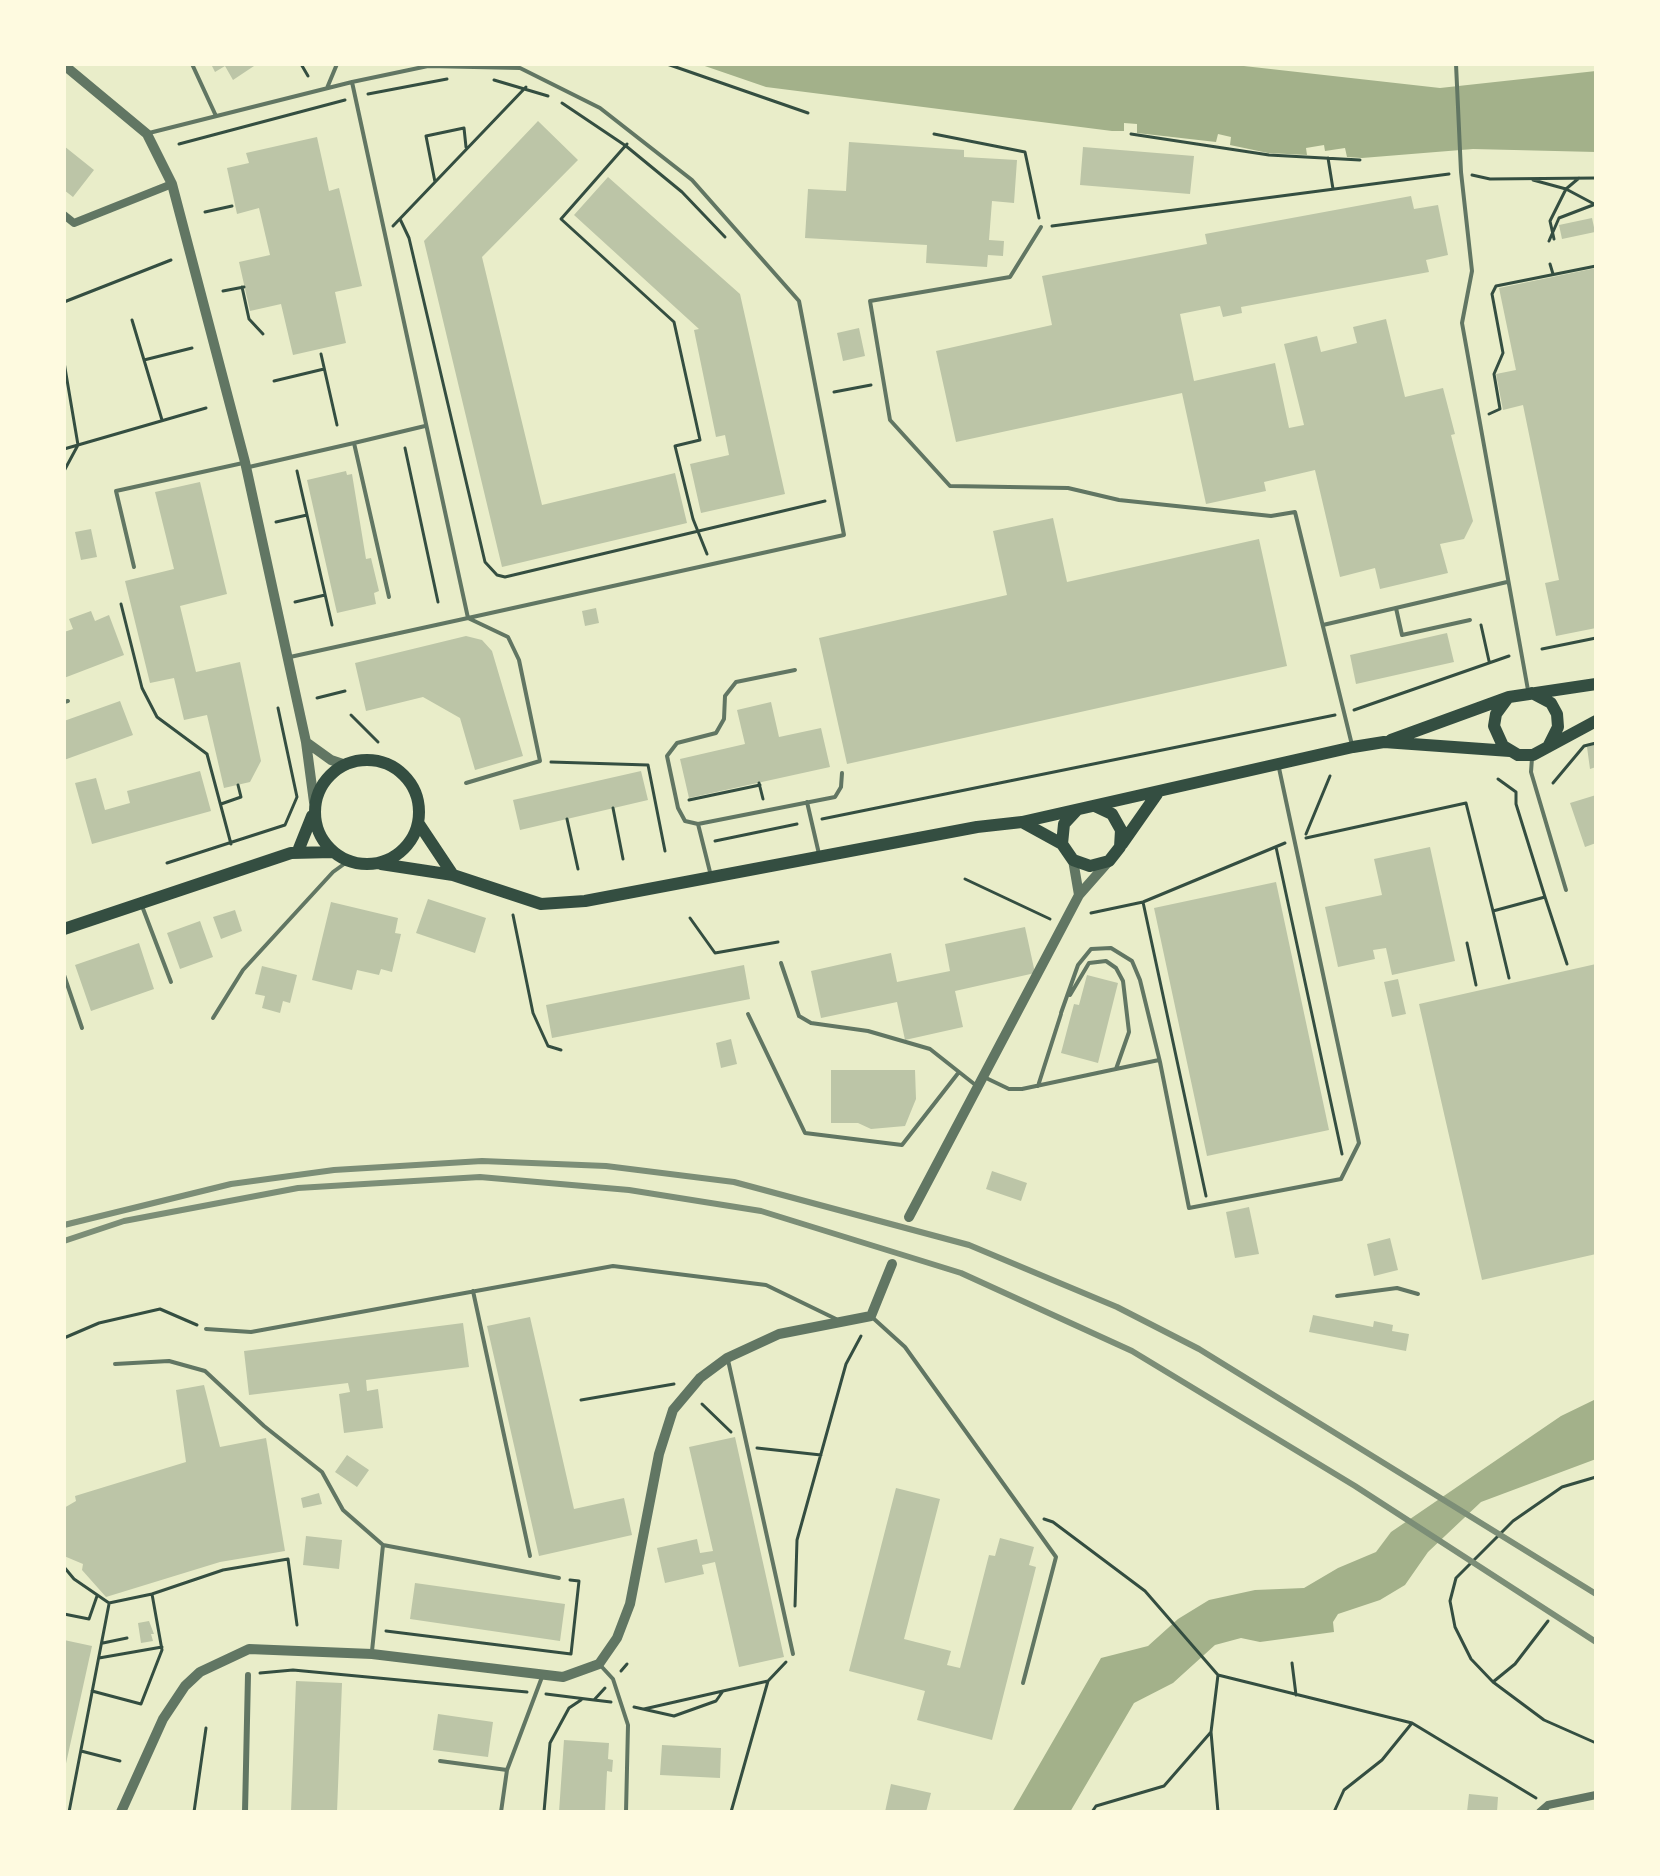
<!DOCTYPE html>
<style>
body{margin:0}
#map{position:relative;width:1660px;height:1876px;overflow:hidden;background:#e9edc9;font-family:"Sofia Sans Condensed",sans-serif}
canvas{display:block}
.frame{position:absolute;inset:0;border:66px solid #fefae0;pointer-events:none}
</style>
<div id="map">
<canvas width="1660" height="1876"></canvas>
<div class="frame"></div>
</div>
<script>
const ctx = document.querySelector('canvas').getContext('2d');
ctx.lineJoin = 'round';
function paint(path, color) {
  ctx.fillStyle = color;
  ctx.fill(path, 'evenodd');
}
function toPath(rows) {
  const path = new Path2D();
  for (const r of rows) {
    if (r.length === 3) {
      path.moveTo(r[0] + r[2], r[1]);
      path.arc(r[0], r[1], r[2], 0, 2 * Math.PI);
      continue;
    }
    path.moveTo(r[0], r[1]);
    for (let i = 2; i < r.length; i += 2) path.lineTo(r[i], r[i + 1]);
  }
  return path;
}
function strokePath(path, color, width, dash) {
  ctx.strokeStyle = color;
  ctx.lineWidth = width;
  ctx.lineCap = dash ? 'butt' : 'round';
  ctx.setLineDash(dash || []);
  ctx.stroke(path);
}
paint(toPath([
 [699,64,1226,64,1440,88,1596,71,1596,152,1473,149,1362,158,1347,157,1345,148,1325,151,1324,145,1306,148,1307,155,1268,153,1230,145,1231,137,1218,134,1216,142,1137,133,1137,124,1124,123,1124,131,1112,131,766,87],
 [1596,1399,1596,1459,1481,1502,1428,1552,1405,1585,1380,1600,1338,1614,1333,1622,1334,1632,1260,1642,1241,1638,1215,1645,1173,1683,1134,1703,1070,1812,1012,1812,1101,1658,1148,1646,1178,1619,1209,1600,1255,1590,1304,1588,1338,1568,1376,1552,1391,1532,1561,1416]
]), '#a3b18a');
paint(toPath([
 [211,64,257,64,233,80,225,66,215,72],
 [538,121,578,160,482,257,542,505,675,473,687,523,502,567,424,241],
 [317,137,329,191,339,188,362,286,335,292,346,343,293,355,281,304,250,311,239,262,270,255,259,208,237,214,227,168,249,163,246,153],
 [849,142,964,150,964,157,1017,160,1014,203,992,201,989,240,1004,241,1003,256,988,255,987,267,926,263,927,245,805,238,808,189,846,191],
 [64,146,94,170,73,197,64,190],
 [1083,147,1194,156,1190,194,1080,185],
 [608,177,740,294,785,494,701,513,690,464,729,455,725,435,716,437,694,330,699,329,574,215],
 [1411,196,1414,209,1438,205,1448,255,1426,260,1429,272,1241,307,1242,313,1223,317,1220,306,1180,314,1194,381,1275,363,1289,428,1304,425,1284,344,1317,336,1321,352,1357,343,1353,327,1386,319,1405,397,1443,388,1455,434,1451,435,1473,521,1464,539,1440,544,1448,573,1380,589,1375,568,1340,577,1315,470,1264,482,1266,491,1206,504,1182,393,956,442,936,351,1052,325,1042,276,1207,244,1205,234],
 [1592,218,1595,232,1562,239,1559,225],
 [1596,268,1596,628,1556,636,1545,583,1559,580,1523,405,1503,410,1496,374,1516,370,1499,288],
 [859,328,865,356,843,361,837,333],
 [346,471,347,475,352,474,366,559,371,558,379,591,374,593,376,604,337,613,307,480],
 [200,482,227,594,180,606,196,672,240,662,261,761,250,782,224,788,207,715,184,720,174,678,150,683,125,581,174,569,155,492],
 [1053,518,1067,582,1259,539,1287,666,847,764,819,638,1007,595,993,531],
 [91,529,97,557,81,560,75,532],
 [596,608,599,623,585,626,582,611],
 [91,611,95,621,109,615,124,655,64,678,64,632,73,629,69,619],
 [1447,633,1454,662,1356,684,1350,655],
 [466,636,482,640,492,651,523,756,475,770,460,718,423,697,366,711,355,663],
 [120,701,133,735,64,760,64,721],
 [771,702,779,737,821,728,830,767,689,798,680,759,745,744,737,710],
 [1596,744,1596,767,1590,769,1587,747],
 [200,771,211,811,92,844,75,783,96,778,105,810,130,803,127,791],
 [641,771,648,800,520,830,513,800],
 [1596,795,1596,843,1585,847,1570,803],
 [1430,847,1455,961,1392,975,1386,948,1373,950,1375,959,1338,967,1325,907,1382,895,1374,859],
 [1276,882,1329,1130,1207,1156,1154,908],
 [428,899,486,918,475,953,416,933],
 [331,902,398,918,395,933,401,934,392,972,381,969,379,975,357,970,352,990,312,980],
 [235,910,242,931,221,939,213,917],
 [200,921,213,957,180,969,167,933],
 [1025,927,1035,973,955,991,963,1027,905,1040,897,1002,821,1018,811,971,891,953,897,982,950,971,945,944],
 [139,943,154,989,91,1011,75,965],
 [1596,964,1596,1254,1482,1280,1419,1004],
 [744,965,750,999,552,1038,546,1005],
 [262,966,297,975,290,1003,283,1001,280,1013,262,1008,265,996,255,994],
 [1087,975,1118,983,1098,1063,1061,1053,1074,1004,1079,1005],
 [1398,979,1406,1014,1392,1017,1384,982],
 [731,1039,737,1064,721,1068,716,1043],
 [831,1070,915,1070,916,1099,905,1126,871,1129,858,1123,831,1123],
 [992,1171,1027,1183,1021,1201,986,1189],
 [1249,1207,1259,1254,1235,1258,1226,1212],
 [1390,1238,1398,1270,1374,1276,1367,1244],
 [1313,1315,1373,1327,1374,1321,1393,1325,1392,1331,1409,1334,1406,1351,1309,1332],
 [530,1317,574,1509,624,1498,632,1535,539,1556,487,1326],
 [463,1323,469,1367,366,1380,367,1391,378,1389,383,1428,344,1433,339,1394,350,1392,348,1383,249,1395,244,1351],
 [204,1385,220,1447,266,1438,285,1551,220,1562,106,1597,82,1570,83,1564,64,1556,64,1508,76,1501,75,1496,186,1462,176,1390],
 [735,1437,784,1657,739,1667,715,1562,702,1565,704,1574,665,1583,657,1548,697,1539,700,1553,713,1551,689,1447],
 [347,1455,369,1470,357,1487,335,1472],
 [896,1488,940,1499,904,1639,951,1651,947,1665,960,1668,989,1555,995,1556,1000,1538,1034,1547,1029,1565,1036,1567,992,1740,917,1720,925,1691,849,1671],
 [319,1493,322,1504,303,1508,301,1498],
 [306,1536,342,1540,339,1569,303,1565],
 [415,1583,565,1604,560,1641,410,1619],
 [149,1621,154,1634,151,1634,153,1641,141,1643,138,1623],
 [64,1640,92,1646,65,1768,64,1768],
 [296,1681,342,1683,337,1812,291,1812],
 [438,1714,493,1722,488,1757,433,1750],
 [564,1740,609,1743,608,1759,613,1760,612,1772,607,1771,605,1812,559,1812],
 [662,1745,721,1748,720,1778,660,1775],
 [891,1784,931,1793,926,1812,885,1812],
 [1469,1794,1498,1797,1497,1812,1467,1812]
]), '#bcc5a7');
strokePath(toPath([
 [301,64,308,76],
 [667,64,808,113],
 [494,80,548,96],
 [368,94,447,79],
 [562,103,626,146,682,192,725,237],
 [934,134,1025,152,1039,218],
 [1131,134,1269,155,1360,160],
 [179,144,345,100],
 [627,144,561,219,674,322,700,440,675,446,693,519,707,554],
 [1328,158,1333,189],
 [1472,175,1490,179,1596,178],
 [1533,180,1566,189,1596,205],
 [435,182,426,136,464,128,466,147],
 [205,212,232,206],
 [400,219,409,238,485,562,497,575,505,577,825,501],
 [393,226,526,87],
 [1052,226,1449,174],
 [1554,239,1550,221,1566,189,1579,178],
 [1549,241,1559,218,1593,205],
 [1550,264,1553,274],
 [242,287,249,319,263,334],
 [223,291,244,287],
 [64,302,171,260],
 [132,320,162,420],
 [321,354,337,425],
 [144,360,192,348],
 [64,362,78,445,206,408],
 [274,381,324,369],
 [834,392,871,385],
 [1489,414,1500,409,1494,374,1503,353,1492,294,1496,286,1596,266],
 [405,448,438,602],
 [64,449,78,445],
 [64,471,78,445],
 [297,471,332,625],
 [276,522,307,515],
 [295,602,325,595],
 [121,604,142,688,157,717,207,754,231,844],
 [1481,625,1489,661],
 [1542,649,1596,638],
 [317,698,345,691],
 [1354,710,1509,656],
 [351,715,378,742],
 [551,762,648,765,665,851],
 [759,783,763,799],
 [1553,783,1584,746,1596,743],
 [689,800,760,785],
 [221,804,241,797,238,785],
 [613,808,623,859],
 [567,819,578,869],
 [822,819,1335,715],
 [1306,834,1330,776],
 [1306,838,1466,803,1493,911,1545,897,1516,804,1516,792,1498,779],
 [715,841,797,824],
 [1276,847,1342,1154],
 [167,863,285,825,297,797,278,708],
 [965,879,1050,919],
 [1545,897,1567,964],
 [1143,902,1206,1196],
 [1493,911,1509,978],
 [1091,913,1143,902,1285,843],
 [513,915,533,1013,548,1046,561,1050],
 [690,918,715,953,778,942],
 [1467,943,1476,985],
 [64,1338,99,1323,160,1309,197,1325],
 [581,1400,674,1384],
 [702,1404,731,1432],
 [757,1448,821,1455],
 [1596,1477,1562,1487,1513,1521,1456,1578,1450,1601,1455,1627,1471,1659,1493,1682,1544,1720,1596,1743],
 [1044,1519,1053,1522,1145,1591,1218,1675,1412,1723,1536,1798],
 [64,1567,74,1579,109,1603,152,1594,162,1650,141,1704,92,1691],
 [152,1594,223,1570,288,1559,297,1625],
 [795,1606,797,1540,846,1364,861,1336],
 [64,1614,89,1619,97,1596],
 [386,1631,571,1654,579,1581,570,1580],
 [103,1643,127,1638],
 [99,1658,162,1647],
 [1292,1663,1296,1695],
 [621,1671,627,1664],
 [260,1673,293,1670,527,1692],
 [1493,1682,1515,1664,1548,1621],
 [546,1694,594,1700,605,1688],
 [594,1700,611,1702],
 [634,1707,674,1716,716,1701,723,1691,768,1681],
 [644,1709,723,1691],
 [81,1751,120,1761],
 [69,1812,109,1604],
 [194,1812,206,1728],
 [544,1812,550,1743,569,1708,581,1700],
 [731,1812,768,1681,786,1662],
 [1092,1812,1096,1806,1164,1786,1211,1732],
 [1218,1812,1211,1732,1218,1675],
 [1334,1812,1344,1790,1382,1760,1412,1723]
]), '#344e41', 3);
strokePath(toPath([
 [192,64,216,116],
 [1456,64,1461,172,1472,271,1462,323,1528,690],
 [327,88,337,64],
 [149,133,352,82,428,66,520,68,600,108,692,180,799,301,844,535,468,618,352,82],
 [1041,227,1010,277,870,301,890,420,950,486,1068,488,1119,500,1271,516,1295,512,1352,745],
 [354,443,425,426],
 [249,467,354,443,389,597],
 [134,567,116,491,243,463],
 [1396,608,1402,635,1470,620],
 [1323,625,1507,582],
 [290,657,468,618,508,637,519,660,540,761,466,783],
 [795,670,736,682,725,696,724,719,716,733,677,743,667,756,678,808,685,821,698,824,835,797,841,787,842,773],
 [64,702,68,701],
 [1532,758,1531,772,1566,890],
 [807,802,819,854],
 [698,824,711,876],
 [142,906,171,982],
 [781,963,799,1016,811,1023,868,1031,930,1049,978,1087],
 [64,975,82,1028],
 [1061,1013,1078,965,1091,949,1111,948,1132,961,1140,980,1160,1062,1189,1208,1341,1179,1359,1143,1279,768],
 [748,1014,805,1133,902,1145,959,1072],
 [213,1018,243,970,333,872,351,859],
 [1116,1069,1159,1060],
 [984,1077,1009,1089,1022,1089,1116,1069,1129,1032,1123,981,1116,968,1106,961,1089,963,1070,995],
 [1038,1086,1061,1014],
 [473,1291,530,1556],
 [1337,1296,1397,1288,1418,1294],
 [873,1318,905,1347,1056,1557,1023,1683],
 [206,1329,251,1332,613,1266,766,1285,836,1319],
 [728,1360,793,1654],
 [115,1364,169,1361,205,1371,264,1426,322,1472,343,1510,383,1545],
 [372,1651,383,1545,559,1578],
 [601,1666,613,1679,628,1725,626,1812],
 [440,1761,507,1770],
 [501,1812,507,1770,542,1677]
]), '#617663', 4);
strokePath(toPath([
 [245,1812,248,1675]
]), '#617663', 6);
strokePath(toPath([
 [64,215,74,223,172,184],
 [1540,1812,1548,1805,1596,1795]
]), '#617663', 8);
strokePath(toPath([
 [64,65,147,134,172,184,245,462,306,742,314,802],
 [306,742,331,760,346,765],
 [1073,860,1079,895],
 [909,1217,1079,895,1109,861],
 [121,1812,163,1719,185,1686,200,1672,249,1649,372,1654,563,1677,599,1664,617,1638,630,1604,659,1454,673,1410,700,1378,727,1358,779,1334,871,1316,892,1264]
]), '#617663', 10);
strokePath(toPath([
 [1532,693,1551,703,1557,714,1558,727,1548,747],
 [1507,699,1496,714,1494,726,1503,746,1518,755,1533,755,1596,721],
 [1391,740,1509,697,1596,684],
 [367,812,52],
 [1077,810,1064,824,1062,844,1073,860,1090,866,1109,861,1120,847,1121,830,1112,814,1095,806],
 [1022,822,1062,844],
 [419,824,453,875],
 [1122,844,1157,794],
 [298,851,312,816],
 [381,864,453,875,541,904,585,901,977,827,1022,822,1353,747,1384,742,1510,751],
 [64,929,291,853,333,852]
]), '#344e41', 12);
strokePath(toPath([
 [64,1225,231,1184,334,1170,482,1161,606,1166,734,1182,969,1245,1117,1307,1199,1349,1596,1594],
 [64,1241,124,1221,298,1188,480,1177,629,1190,761,1211,961,1273,1132,1351,1355,1486,1596,1642]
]), '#7c8e77', 6);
</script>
